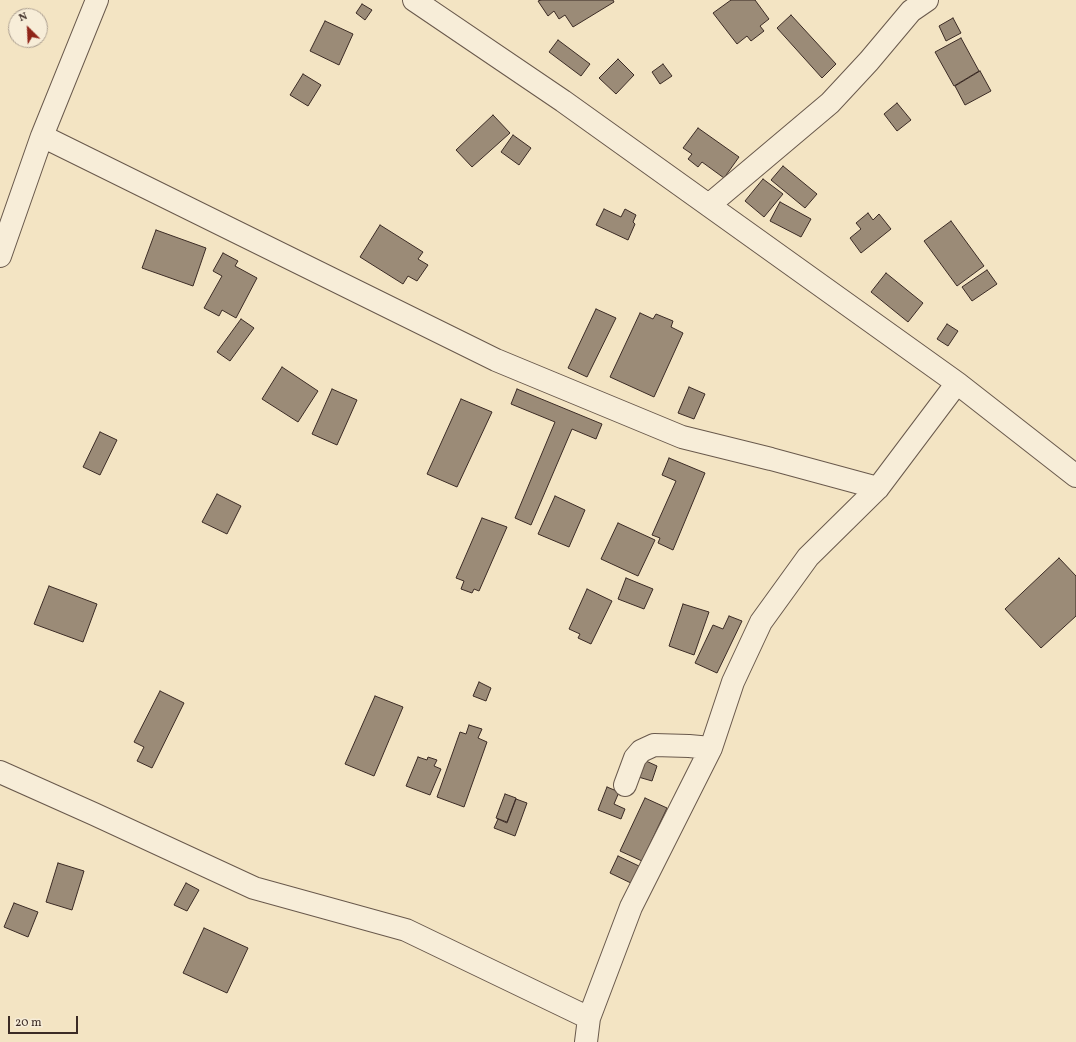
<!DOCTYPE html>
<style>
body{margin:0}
#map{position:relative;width:1076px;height:1042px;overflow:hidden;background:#f3e4c3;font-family:Vollkorn,serif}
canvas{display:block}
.north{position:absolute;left:8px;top:8px;width:40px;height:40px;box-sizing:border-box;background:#f7edd8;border:1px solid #ac9f90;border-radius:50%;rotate:336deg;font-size:11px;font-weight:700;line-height:16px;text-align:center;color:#3b2b25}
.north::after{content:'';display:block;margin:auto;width:14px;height:18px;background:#8f2418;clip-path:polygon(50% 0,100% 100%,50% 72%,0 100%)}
.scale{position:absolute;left:8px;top:1016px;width:70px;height:18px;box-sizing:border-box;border:2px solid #3b2b25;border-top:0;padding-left:5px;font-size:12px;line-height:14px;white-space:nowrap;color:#3b2b25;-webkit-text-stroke:3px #f7edd8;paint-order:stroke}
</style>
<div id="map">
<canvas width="1076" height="1042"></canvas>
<div class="north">N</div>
<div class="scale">20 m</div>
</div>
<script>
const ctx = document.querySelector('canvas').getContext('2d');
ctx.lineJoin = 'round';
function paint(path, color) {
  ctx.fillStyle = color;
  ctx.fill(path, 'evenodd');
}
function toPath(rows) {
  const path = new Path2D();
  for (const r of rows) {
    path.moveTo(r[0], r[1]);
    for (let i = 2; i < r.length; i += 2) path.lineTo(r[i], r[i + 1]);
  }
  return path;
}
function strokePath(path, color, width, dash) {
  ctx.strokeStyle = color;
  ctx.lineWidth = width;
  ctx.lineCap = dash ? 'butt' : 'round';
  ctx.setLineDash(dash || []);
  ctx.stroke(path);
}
const building = toPath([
 [541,0,613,0,614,2,573,27,565,15,559,19,554,11,548,16,538,1,541,0],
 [731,0,755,0,769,19,760,26,764,31,751,41,747,36,737,44,713,13,731,0],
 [362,4,372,10,365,20,356,13,362,4],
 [791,15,836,64,822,78,777,28,791,15],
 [953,18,961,33,946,41,939,26,953,18],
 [325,21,353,34,339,65,310,51,325,21],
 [961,38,979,71,954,86,935,52,961,38],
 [558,40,590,64,581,76,549,52,558,40],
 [618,59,634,75,616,94,599,78,618,59],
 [663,64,672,76,660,84,652,72,663,64],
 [980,71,991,91,965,105,955,86,980,71],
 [303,74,321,85,308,106,290,95,303,74],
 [897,103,911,120,897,131,884,114,897,103],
 [493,115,510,133,472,167,456,150,493,115],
 [698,128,739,157,724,178,702,162,698,167,688,159,692,154,683,148,698,128],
 [513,135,531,148,519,165,501,152,513,135],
 [783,166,817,194,805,208,771,180,783,166],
 [763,179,783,194,764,217,745,201,763,179],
 [780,202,811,219,801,237,770,221,780,202],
 [604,209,621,217,625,209,636,215,633,222,635,224,628,240,596,225,604,209],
 [868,213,873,220,879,214,891,229,861,253,850,238,861,229,856,223,868,213],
 [951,221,984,266,957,286,924,241,951,221],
 [380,225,423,252,418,259,428,265,417,281,408,276,403,284,360,257,380,225],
 [156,230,206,248,193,286,142,268,156,230],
 [223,253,238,261,235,266,257,278,236,318,222,310,219,316,204,308,222,276,213,271,223,253],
 [987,270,997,284,972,301,962,287,987,270],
 [886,273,923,303,908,322,871,292,886,273],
 [596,309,616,318,587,377,568,368,596,309],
 [640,313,653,319,656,314,673,321,671,327,683,333,654,397,610,377,640,313],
 [241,319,254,328,230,361,217,352,241,319],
 [947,324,958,331,948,346,937,339,947,324],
 [282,367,318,391,298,422,262,399,282,367],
 [689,387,705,394,694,419,678,413,689,387],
 [332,389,357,400,337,445,312,434,332,389],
 [517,389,602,424,596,439,572,429,531,525,515,518,555,422,511,404,517,389],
 [461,399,492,412,457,487,427,474,461,399],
 [100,432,117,440,100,475,83,467,100,432],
 [669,458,705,473,673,550,658,543,660,538,652,535,676,481,662,475,669,458],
 [217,494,241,506,227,534,202,522,217,494],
 [555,496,585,510,569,547,538,534,555,496],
 [482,518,507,527,479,591,474,589,472,593,461,589,464,581,456,578,482,518],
 [618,523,655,540,638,576,601,559,618,523],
 [1059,558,1076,576,1076,616,1041,648,1005,609,1059,558],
 [626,578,653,589,644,609,618,599,626,578],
 [49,586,97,604,83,642,34,624,49,586],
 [587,589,612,601,591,644,578,638,580,634,569,629,587,589],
 [683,604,709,612,694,655,669,646,683,604],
 [729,616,742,621,717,673,695,663,713,625,723,629,729,616],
 [479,682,491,688,486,701,473,696,479,682],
 [160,691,184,703,152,768,137,761,144,747,134,742,160,691],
 [375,696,403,707,374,776,345,764,375,696],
 [469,725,482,729,478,738,487,742,464,807,437,797,460,732,466,734,469,725],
 [418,757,427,760,428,757,437,760,434,766,441,769,430,795,406,786,418,757],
 [646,761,657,766,652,781,635,776,638,767,643,768,646,761],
 [607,787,619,792,614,804,625,809,621,819,598,810,607,787],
 [505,794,516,798,507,822,496,818,505,794],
 [645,798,667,808,642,861,620,851,645,798],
 [516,799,527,803,515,836,494,828,498,819,507,823,516,799],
 [618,856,641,867,633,884,610,873,618,856],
 [58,863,84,871,72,910,46,902,58,863],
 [186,883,199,890,187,911,174,905,186,883],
 [14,903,38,912,28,937,4,927,14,903],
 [204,928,248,948,227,993,183,973,204,928]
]);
paint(building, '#9b8b77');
strokePath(building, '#3b2b25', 1);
const minor = toPath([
 [414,0,563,101,957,383,1076,476],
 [42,136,496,360,682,437,771,459,878,488],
 [709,205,830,103,869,61,911,11,927,0],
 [0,256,42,136,97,0],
 [0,772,94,814,254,888,406,930,589,1018],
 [625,785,635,758,641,751,654,745,689,746,711,748],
 [586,1042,589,1018,631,907,711,748,733,682,761,622,808,557,878,488,957,383]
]);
strokePath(minor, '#69594c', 24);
strokePath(minor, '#f7edd8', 22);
</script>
